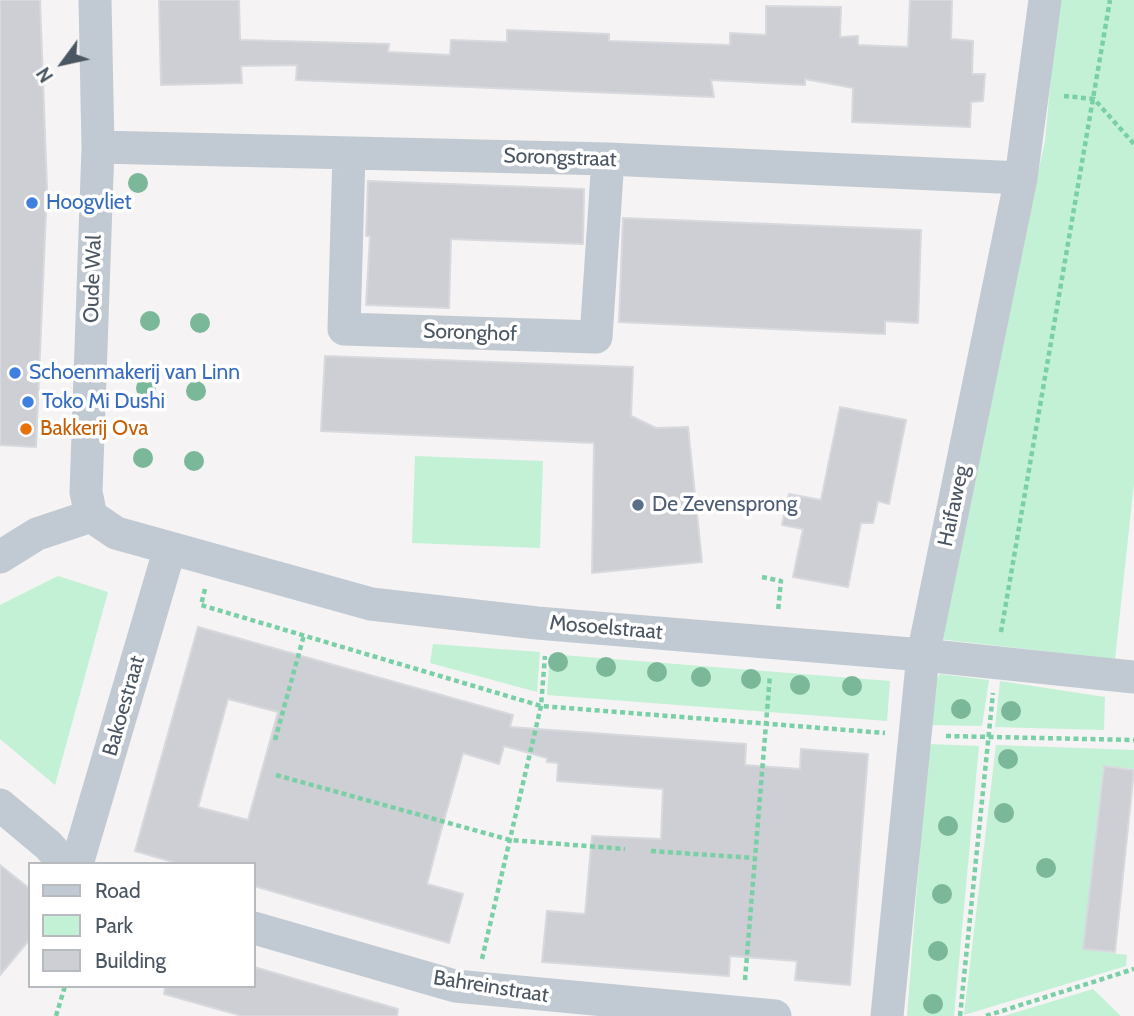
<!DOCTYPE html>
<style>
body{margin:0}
#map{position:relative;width:1134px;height:1016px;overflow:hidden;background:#f5f3f3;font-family:Cabin,sans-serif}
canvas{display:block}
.legend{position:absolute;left:28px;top:862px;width:228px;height:126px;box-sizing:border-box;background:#fff;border:2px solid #b7bbc0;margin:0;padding:9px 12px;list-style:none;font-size:21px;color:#4a5661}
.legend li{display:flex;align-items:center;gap:14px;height:35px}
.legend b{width:35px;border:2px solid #b7bbc0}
.north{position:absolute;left:28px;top:28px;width:70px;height:70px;-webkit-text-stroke:5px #fff;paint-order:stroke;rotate:237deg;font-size:19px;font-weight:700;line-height:28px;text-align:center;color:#4a5661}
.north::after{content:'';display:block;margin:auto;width:24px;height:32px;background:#4a5661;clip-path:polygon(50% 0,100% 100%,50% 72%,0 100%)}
</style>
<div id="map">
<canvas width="1134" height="1016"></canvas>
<ul class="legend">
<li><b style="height:9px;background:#c1cad2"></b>Road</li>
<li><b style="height:19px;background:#c3f1d5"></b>Park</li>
<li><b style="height:19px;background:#cdcfd5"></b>Building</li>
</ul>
<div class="north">N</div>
</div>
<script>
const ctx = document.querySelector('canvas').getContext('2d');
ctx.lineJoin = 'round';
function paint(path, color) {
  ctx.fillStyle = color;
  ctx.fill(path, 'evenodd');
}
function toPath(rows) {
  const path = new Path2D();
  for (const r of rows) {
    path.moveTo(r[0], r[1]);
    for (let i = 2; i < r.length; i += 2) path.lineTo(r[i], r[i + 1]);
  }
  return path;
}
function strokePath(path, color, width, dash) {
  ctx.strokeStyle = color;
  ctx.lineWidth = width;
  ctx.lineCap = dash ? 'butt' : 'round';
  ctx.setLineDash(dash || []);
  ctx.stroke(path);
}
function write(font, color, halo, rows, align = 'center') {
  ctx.font = font + ' Cabin,sans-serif';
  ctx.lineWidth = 7;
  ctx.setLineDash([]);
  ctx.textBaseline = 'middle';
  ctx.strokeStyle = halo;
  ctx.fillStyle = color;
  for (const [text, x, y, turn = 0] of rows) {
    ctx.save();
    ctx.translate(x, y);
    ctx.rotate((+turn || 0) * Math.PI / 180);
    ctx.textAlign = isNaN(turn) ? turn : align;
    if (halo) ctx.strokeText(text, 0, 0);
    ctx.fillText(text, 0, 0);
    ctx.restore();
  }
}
paint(toPath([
 [1058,0,1134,0,1134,483,1115,659,938,639,1045,141],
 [415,456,543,461,540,548,412,543],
 [58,576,108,592,55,785,0,739,0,605],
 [433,644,540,652,537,692,430,663],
 [550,654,890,681,887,721,547,695],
 [940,674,989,680,982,726,929,725,933,685],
 [1000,681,1105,697,1104,730,995,727],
 [928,744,979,746,954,1016,907,1016],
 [996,745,1134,750,1134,769,1103,766,1083,949,1127,955,1126,966,964,1015],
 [1093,989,1121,1016,1004,1016]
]), '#c3f1d5');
const building = toPath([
 [0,0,40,0,47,188,36,447,0,445,0,0],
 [159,0,239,0,240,40,389,44,388,52,450,55,451,40,507,42,507,30,609,34,609,41,730,45,730,33,766,35,766,6,841,7,840,37,858,36,858,45,908,47,910,0,952,0,951,39,973,41,972,74,985,74,983,101,971,102,970,127,852,122,853,88,805,79,805,85,711,80,714,97,296,80,297,65,241,66,242,83,161,85,159,0],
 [368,181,584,189,583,244,451,239,449,308,366,305,370,236,366,236,368,181],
 [623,218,921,230,918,323,885,321,885,334,619,322,623,218],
 [325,356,633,367,631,416,656,428,688,427,702,562,592,573,594,443,321,431,325,356],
 [840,407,906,420,889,504,878,501,873,523,861,523,848,587,793,577,803,529,782,525,789,494,821,500,840,407],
 [198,627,513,715,510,727,746,744,745,765,800,769,801,749,868,754,850,985,795,980,797,961,730,956,729,976,542,962,547,911,585,914,592,836,661,839,663,789,557,781,558,763,547,762,547,758,504,746,499,764,463,753,441,831,427,884,463,894,449,943,254,886,254,864,180,864,135,851,198,627],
 [228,699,278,712,248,820,198,807,228,699],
 [1104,766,1134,770,1115,952,1083,949,1104,766],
 [0,865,30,889,30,939,0,975,0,865],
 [254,967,398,1009,397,1016,242,1016,164,994,165,986,254,986,254,967]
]);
paint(building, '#cdcfd5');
strokePath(building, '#d7d9de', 2);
strokePath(toPath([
 [1064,96,1094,99,1134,144],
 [762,577,781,581,778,611],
 [205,589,201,605,541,706,885,733],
 [1001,632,1110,0],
 [946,736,1134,740],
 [275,740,304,635],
 [276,775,510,840,625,849],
 [651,851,754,858],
 [482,959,541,706,545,656],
 [745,980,770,675],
 [56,1016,65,986],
 [960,1016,993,693],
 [986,1016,1134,969]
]), '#7ad0a6', 4.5, [5, 3.5]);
strokePath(toPath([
 [98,147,608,159,1021,178],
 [349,153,344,329,596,337,608,159],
 [91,516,116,533,371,604,537,623,923,655,1134,677],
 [91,516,86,492,98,147,95,0],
 [0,557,37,534,91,516],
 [0,805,48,845,65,864],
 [77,864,170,548],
 [254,928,455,986,775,1016],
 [887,1016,923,655,1021,178,1045,0]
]), '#c1cad2', 33);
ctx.fillStyle = '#7bb799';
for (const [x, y] of [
 [138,183],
 [150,321],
 [200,323],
 [146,388],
 [196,391],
 [143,458],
 [194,461],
 [558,662],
 [606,667],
 [657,672],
 [701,677],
 [751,679],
 [800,685],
 [852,686],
 [961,709],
 [1011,711],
 [1008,759],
 [1004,813],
 [948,826],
 [1046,868],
 [942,894],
 [938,951],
 [933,1004]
]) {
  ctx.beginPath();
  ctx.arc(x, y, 10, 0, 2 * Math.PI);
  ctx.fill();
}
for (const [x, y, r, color] of [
 [32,203,7,"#3f7fe0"],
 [15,373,7,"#3f7fe0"],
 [28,402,7,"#3f7fe0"],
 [26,429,7,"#e8710a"],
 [638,505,7,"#5c6f8a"]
]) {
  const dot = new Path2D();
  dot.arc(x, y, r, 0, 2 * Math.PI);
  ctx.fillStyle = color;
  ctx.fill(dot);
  strokePath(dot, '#fff', 2.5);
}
write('21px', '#4a5661', '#fff', [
 ["Sorongstraat",560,158,2],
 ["Oude Wal",93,279,-88],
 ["Soronghof",470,333,2],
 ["Haifaweg",954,506,-78],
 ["Mosoelstraat",606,628,5],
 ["Bakoestraat",124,706,-74],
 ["Bahreinstraat",491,987,9]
]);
write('21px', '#366cbe', '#fff', [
 ["Hoogvliet",46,203],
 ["Schoenmakerij van Linn",29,373],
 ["Toko Mi Dushi",42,402]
], 'left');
write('21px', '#c56008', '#fff', [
 ["Bakkerij Ova",40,429]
], 'left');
write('21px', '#4e5e75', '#fff', [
 ["De Zevensprong",652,505]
], 'left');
</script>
